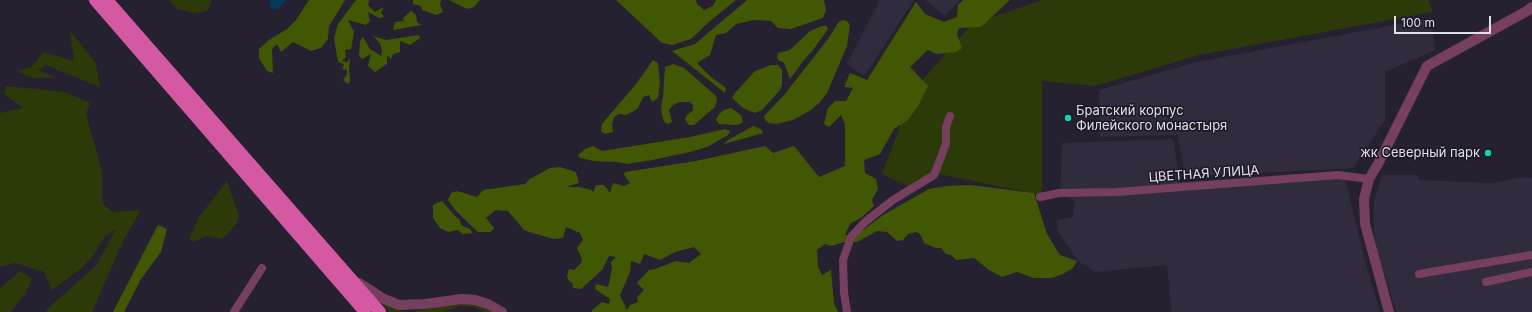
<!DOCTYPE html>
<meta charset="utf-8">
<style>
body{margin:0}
#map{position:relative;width:1532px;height:312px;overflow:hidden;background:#262130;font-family:Inter,sans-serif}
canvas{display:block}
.scale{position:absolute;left:1394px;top:16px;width:97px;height:18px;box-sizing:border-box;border:2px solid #e1dfe8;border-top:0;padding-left:5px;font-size:12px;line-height:14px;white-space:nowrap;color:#e1dfe8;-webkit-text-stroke:3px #1c1826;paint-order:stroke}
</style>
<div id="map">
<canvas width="1532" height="312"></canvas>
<div class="scale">100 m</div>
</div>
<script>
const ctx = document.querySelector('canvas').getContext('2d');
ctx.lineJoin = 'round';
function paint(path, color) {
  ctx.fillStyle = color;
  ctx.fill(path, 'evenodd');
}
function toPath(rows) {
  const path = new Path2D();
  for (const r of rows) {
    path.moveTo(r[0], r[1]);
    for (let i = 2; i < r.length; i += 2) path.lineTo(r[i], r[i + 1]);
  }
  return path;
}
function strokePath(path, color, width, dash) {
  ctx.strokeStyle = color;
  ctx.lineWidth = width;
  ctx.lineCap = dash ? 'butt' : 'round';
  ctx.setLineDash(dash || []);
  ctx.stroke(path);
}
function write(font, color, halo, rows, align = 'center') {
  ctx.font = font + ' Inter,sans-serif';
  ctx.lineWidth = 3;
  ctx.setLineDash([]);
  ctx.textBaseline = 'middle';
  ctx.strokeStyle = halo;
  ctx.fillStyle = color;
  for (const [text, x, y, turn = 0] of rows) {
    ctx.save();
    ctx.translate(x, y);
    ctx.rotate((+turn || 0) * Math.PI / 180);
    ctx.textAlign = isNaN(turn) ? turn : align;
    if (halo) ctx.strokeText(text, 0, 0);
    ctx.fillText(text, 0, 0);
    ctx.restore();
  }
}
paint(toPath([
 [880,0,914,0,864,76,847,64],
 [925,0,960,0,945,16],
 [1431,18,1435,50,1385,72,1385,120,1353,168,1185,177,1178,135,1100,137,1099,90,1197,62],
 [1173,139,1180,182,1343,171,1366,264,1380,312,1172,312,1167,265,1095,272,1078,261,1057,230,1057,220,1073,217,1075,201,1060,193,1062,143],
 [1382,175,1416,175,1418,176,1419,180,1492,183,1524,177,1532,178,1532,312,1396,312,1376,246,1374,231,1374,201]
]), '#312b3e');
paint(toPath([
 [169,0,212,0,207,11,196,13,177,9],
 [1043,0,1428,0,1433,12,1199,55,1095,86,1042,81,1042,195,939,174,910,187,882,174,914,90,972,24],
 [70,31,96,63,100,87,46,65,38,70,56,78,31,78,17,71,33,66,43,52,74,61],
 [6,86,64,92,90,103,86,114,102,172,102,202,112,212,141,210,124,239,92,312,46,312,49,307,96,266,116,229,105,236,94,254,82,268,52,290,44,272,15,263,0,267,0,113,23,108,4,94],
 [227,181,239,216,237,223,222,239,207,236,193,242,189,239,199,217],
 [20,271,32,279,25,294,11,312,0,312,0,289],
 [381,303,400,311,412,312,447,305,476,303,496,312,485,312,474,307,460,306,443,312,390,312]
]), '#2c3a09');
paint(toPath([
 [309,0,345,0,329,26,328,39,321,48,311,51,293,42,281,52,277,44,272,49,273,73,267,71,259,58,259,49,269,40,287,29,296,20],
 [356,0,369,0,368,5,375,12,384,7,381,13,384,17,379,18,368,12,370,21,366,25,348,20,354,32,351,49,345,50,346,57,342,61,347,62,350,58,349,68,350,81,348,84,343,80,347,75,347,70,342,69,344,64,338,62,334,38,338,24],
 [413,0,441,0,440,5,443,12,436,15,422,10,421,6,413,4],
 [449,0,480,0,474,7,467,9],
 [616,0,696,0,697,4,704,10,713,6,716,0,736,0,710,21,691,39,672,45,662,43],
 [747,0,823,0,824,1,826,10,823,18,791,29,778,28,771,21,754,20,736,24,726,33,716,35,710,55,697,63,711,77,726,88,725,93,672,51,695,44],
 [963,0,1010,0,981,27,959,28,957,34,962,48,956,52,937,54,928,50,910,67,928,86,918,106,908,120,894,129,880,154,864,160,865,173,876,179,878,189,872,200,874,206,862,217,850,224,845,235,854,237,883,215,929,189,947,186,970,185,1034,193,1047,234,1060,255,1077,261,1073,268,1063,274,1052,278,1034,278,1017,272,1002,277,989,270,974,258,956,260,951,255,946,254,941,248,936,248,924,243,920,234,916,232,908,234,903,240,897,241,887,232,877,231,857,242,844,242,832,246,825,244,817,250,818,267,822,275,831,270,834,303,838,312,592,312,592,310,602,302,609,304,610,299,595,289,596,284,608,287,612,269,611,262,616,257,609,256,602,270,581,289,573,288,572,282,569,281,567,276,569,269,574,270,581,263,582,259,577,248,583,240,580,233,566,227,563,238,554,239,529,232,524,230,508,211,496,210,486,218,494,228,491,232,478,232,456,211,448,200,451,193,457,191,477,197,483,190,525,184,530,179,550,168,560,167,576,172,579,183,566,187,579,187,592,190,593,193,596,185,604,185,610,193,613,183,624,186,630,183,624,175,625,172,696,161,765,146,773,153,794,146,819,177,845,166,845,124,841,115,829,127,824,124,828,108,835,101,846,101,853,88,844,87,850,73,867,80,916,2,925,14,944,22,957,17,958,5],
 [694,247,701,254,689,263,676,261,655,269,649,270,637,283,644,290,637,297,638,302,630,305,627,310,620,295,630,272,631,261,640,264,644,254,660,260,675,252],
 [411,11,416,15,417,22,421,25,393,30,395,22,404,21,403,18],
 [842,20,847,21,850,25,847,46,827,93,820,102,811,110,793,120,776,124,769,123,765,120,764,116,784,95,828,39,838,23],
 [822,26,827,26,828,29,813,50,804,60,790,79,784,63,778,60,777,57,778,53,790,50,810,31],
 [419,35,420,38,410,45,400,41,400,52,393,54,391,59,387,55,387,64,375,72,368,66,371,54,362,59,359,56,360,41,363,37,370,49,381,56,382,51,380,43,373,36,386,40],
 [653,60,658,63,659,73,660,82,658,98,652,102,649,95,643,97,638,108,632,112,626,115,619,114,614,117,612,125,613,132,605,134,601,131,602,124,636,84],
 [673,64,684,68,716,96,717,100,715,107,694,125,689,125,685,119,687,115,693,110,693,105,690,102,680,102,673,105,669,110,672,122,668,124,664,122,662,115,661,106,663,97,665,67],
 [771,65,778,65,782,70,782,85,780,90,762,110,755,113,743,108,732,98,735,93,755,71],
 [731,108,741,115,743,122,738,125,719,124,716,120,719,114,724,110],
 [753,126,761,129,763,133,724,144,728,140],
 [725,129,730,131,728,135,707,147,690,152,652,160,627,164,617,162,594,161,580,158,578,155,585,149,593,146,602,151,690,137],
 [442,201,455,216,459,219,462,226,470,229,473,233,463,234,458,230,448,232,440,228,433,218,433,205],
 [158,225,167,229,161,252,141,279,124,312,113,312]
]), '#425704');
paint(toPath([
 [271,0,286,0,277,9,273,9,271,8,270,3]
]), '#023b5b');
strokePath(toPath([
 [1040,197,1059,193,1117,192,1338,175,1369,179],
 [1419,274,1532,255],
 [1486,282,1532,272],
 [234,312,262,268],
 [847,312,844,292,843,260,851,237,865,222,893,200,934,175,946,144,946,127,950,116]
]), '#753f5d', 8);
strokePath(toPath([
 [359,283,384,299,399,305,425,304,462,299,475,300,488,304,502,312],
 [1389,312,1365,224,1364,199,1369,179,1378,164,1427,66,1527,11,1532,7]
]), '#753f5d', 10);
strokePath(toPath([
 [95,0,365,312],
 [107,0,380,312]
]), '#d458a2', 12);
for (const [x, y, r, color] of [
 [1068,118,4,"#12d5b4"],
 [1488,153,4,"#12d5b4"]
]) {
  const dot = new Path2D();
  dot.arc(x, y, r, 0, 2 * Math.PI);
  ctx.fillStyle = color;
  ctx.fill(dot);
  strokePath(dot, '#1c1826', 1.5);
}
write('13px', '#e1dfe8', '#1c1826', [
 ["Братский корпус",1076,111],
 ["Филейского монастыря",1076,126],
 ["жк Северный парк",1480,153,"right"]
], 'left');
write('13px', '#e1dfe8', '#1c1826', [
 ["ЦВЕТНАЯ УЛИЦА",1204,174,-4]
]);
</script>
